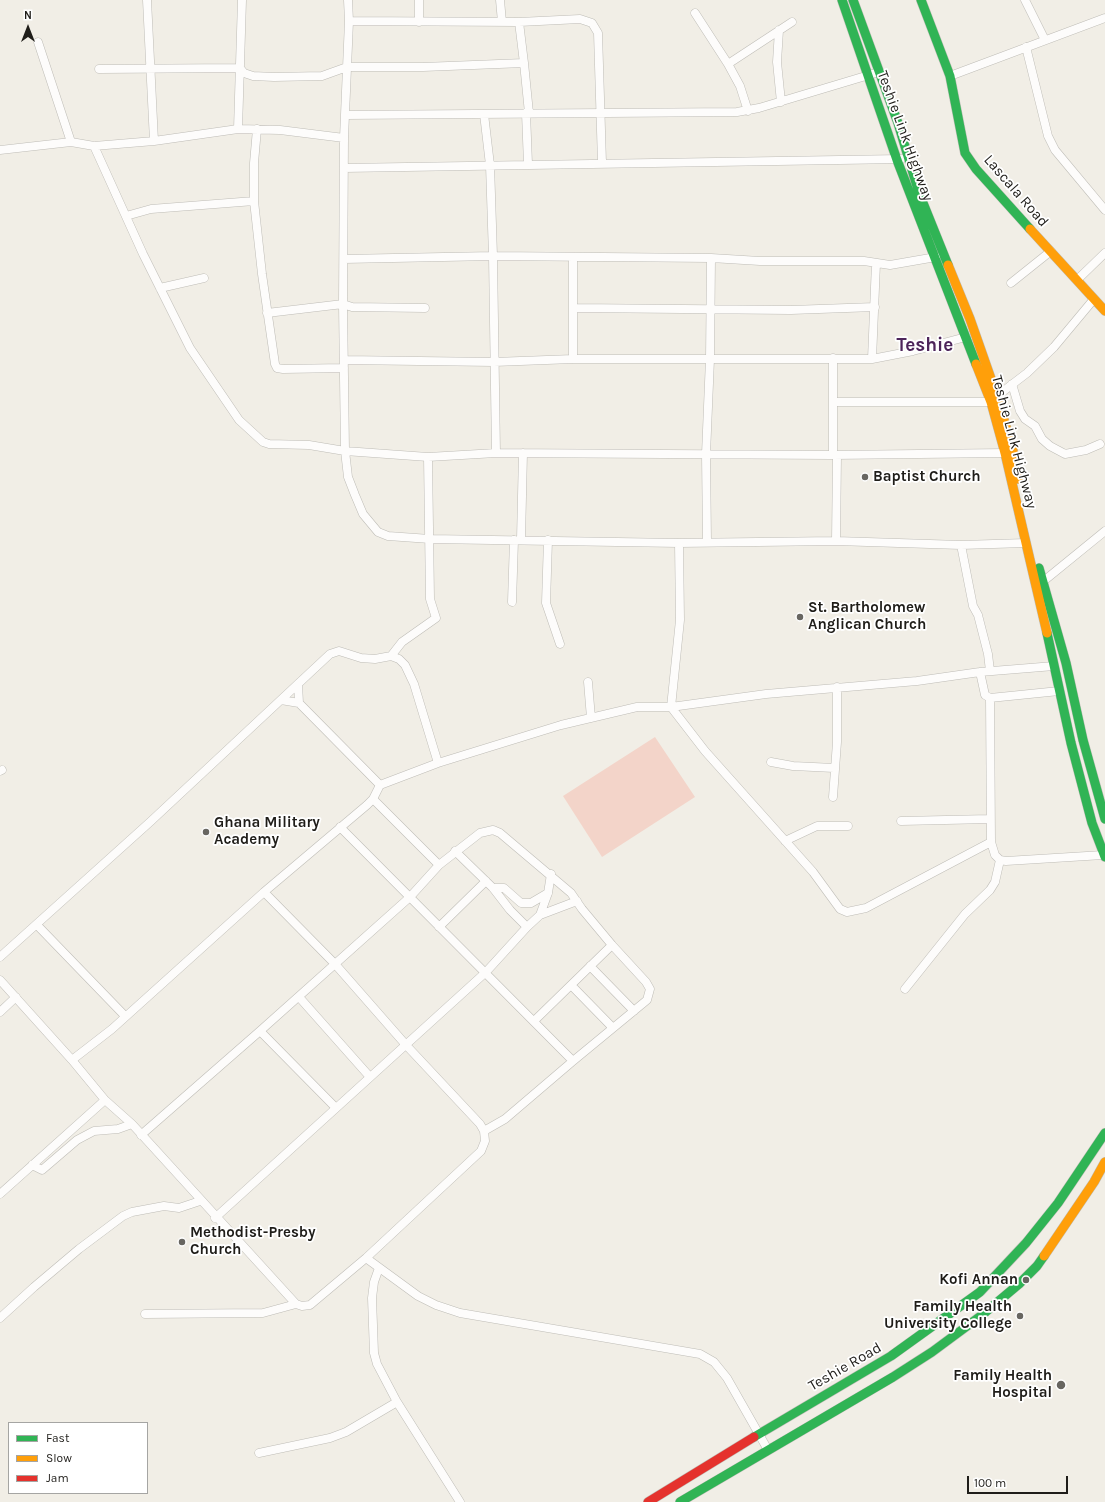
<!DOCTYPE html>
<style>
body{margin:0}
#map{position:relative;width:1105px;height:1502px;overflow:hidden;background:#f1eee6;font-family:Karla,sans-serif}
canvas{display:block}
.legend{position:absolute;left:8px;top:1422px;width:140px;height:72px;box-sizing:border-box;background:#fff;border:1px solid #a5a5a3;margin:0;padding:5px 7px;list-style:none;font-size:12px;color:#1f1d19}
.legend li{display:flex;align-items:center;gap:8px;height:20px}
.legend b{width:20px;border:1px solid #a5a5a3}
.north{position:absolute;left:8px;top:8px;width:40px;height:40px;-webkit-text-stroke:3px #fff;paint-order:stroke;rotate:0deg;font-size:11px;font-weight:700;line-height:16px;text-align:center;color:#1f1d19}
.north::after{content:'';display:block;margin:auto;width:14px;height:18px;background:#1f1d19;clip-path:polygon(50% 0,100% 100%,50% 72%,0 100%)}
.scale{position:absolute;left:967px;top:1476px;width:101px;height:18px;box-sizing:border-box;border:2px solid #1f1d19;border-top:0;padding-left:5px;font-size:12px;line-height:14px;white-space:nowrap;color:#1f1d19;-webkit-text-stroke:3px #fff;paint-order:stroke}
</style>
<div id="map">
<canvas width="1105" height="1502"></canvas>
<ul class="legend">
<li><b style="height:5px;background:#30b455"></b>Fast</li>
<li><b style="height:5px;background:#ff9f0a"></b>Slow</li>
<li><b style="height:5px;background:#e5322d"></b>Jam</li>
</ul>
<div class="north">N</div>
<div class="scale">100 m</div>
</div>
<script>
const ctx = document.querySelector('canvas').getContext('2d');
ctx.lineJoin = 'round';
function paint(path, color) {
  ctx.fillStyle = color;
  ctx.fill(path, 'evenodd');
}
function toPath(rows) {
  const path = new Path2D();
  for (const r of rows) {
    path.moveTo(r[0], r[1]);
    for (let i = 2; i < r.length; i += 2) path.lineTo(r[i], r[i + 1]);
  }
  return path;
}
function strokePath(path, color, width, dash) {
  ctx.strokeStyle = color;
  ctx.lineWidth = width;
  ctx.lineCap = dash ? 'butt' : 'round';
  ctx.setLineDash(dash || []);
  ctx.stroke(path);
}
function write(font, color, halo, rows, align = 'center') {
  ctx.font = font + ' Karla,sans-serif';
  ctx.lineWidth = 3.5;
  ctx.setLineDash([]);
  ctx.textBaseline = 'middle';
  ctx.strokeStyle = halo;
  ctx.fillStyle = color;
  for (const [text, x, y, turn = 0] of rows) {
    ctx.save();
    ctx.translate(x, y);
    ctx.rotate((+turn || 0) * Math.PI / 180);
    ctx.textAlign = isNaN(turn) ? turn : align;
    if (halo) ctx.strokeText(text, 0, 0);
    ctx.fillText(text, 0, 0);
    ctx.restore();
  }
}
paint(toPath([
 [655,737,695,797,602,857,563,796]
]), '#f3d4c9');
const street = toPath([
 [147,0,154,141],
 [500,0,502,22],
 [1025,0,1045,40],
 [695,13,728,64,740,86,748,111],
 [349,21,519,22,524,63],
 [419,22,419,0],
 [519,22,580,19,592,23,598,33,602,163],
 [779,30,777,62,781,102],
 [38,42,71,142],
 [1026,47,1048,136,1055,150,1105,210],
 [728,64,792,22],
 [99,69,240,68,244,73,253,76,274,77,322,76,347,67,423,67,524,63,529,113],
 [950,76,1105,18],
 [526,113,528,164],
 [484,114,490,165,493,256,496,453],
 [345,115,737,112,759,108,879,72],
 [238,129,242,0],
 [257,129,254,163,254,201,262,274,275,364,277,368,283,369,344,368],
 [344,138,343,304,345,451,348,477,355,495,363,514,378,532,388,536,430,539,679,543,836,541,961,545,1026,543],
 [94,146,143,254,190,348,239,420,263,442,269,444,309,445,345,451,428,457,496,453,833,455,1005,453],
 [0,150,71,142,94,146,154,141,238,129,280,130,344,138,349,21,348,0],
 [344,168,901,159],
 [126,216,151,209,254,201],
 [573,257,573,359],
 [344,259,493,256,711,258,760,261,864,261,890,265,936,257],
 [1077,280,1105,253],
 [1011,283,1051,251],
 [160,288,204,278],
 [574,308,791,310,875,307],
 [267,313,343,304,352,307,425,308],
 [833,358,833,455],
 [872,359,876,263],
 [344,360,494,362,573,359,872,359,913,351,966,337],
 [1012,384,1020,411,1025,419,1035,426,1042,439,1050,446,1065,454,1086,450,1100,444],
 [997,396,1027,373,1054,347,1094,299],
 [833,402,991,402],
 [521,539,523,453],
 [548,540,546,603,560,644],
 [836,541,837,455],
 [707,542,706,454,710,359,711,258],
 [679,543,680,620,671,707,705,751,813,872,840,909,847,912,866,908,991,842],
 [961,545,973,606,978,615,988,654,990,671],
 [1040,584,1105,531],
 [512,602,514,540],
 [391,656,402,642,436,618,430,599,428,457],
 [980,672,985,695,990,698,1059,691],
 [588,682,591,718],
 [298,684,299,703],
 [990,698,991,842,995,855,1000,860,1006,861,1103,855],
 [281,700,299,703,380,785],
 [771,762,793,766,834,768],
 [0,771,2,770],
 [833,797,837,742,837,687],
 [373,799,439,865],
 [901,821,990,819],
 [340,827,573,1061],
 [785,841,817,826,848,826],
 [455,851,493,888,510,910,527,927],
 [493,888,504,888,521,903,531,903,548,893],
 [540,915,577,901],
 [37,925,125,1016],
 [439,927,486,881],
 [0,957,150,822,330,654,339,651,361,658,375,659,391,656,399,659,405,665,414,684,438,763],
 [590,966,634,1011],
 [0,980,72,1060,105,1100,132,1124,296,1304,302,1306,310,1305,366,1258,481,1151,485,1141,484,1131,480,1124,406,1045,335,964,264,892],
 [571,985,613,1028],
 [905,989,965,914,990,890,995,882,1000,860],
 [299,997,370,1077],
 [0,1012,16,997],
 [534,1021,612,945],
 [260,1031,336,1108],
 [72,1060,112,1029,264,892,367,805,373,799,380,785,438,763,561,725,637,707,671,707,766,694,917,681,980,672,1054,666],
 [141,1135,260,1031,410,897,439,865,480,833,493,830,500,833,571,893,582,909,612,945,646,982,650,989,647,1000,573,1061,505,1119,484,1131],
 [32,1165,42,1170,77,1140,94,1131,118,1129,132,1124],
 [0,1194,105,1100],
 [215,1218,486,972,527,927,540,915,548,893,551,874],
 [366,1258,418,1296,436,1305,460,1313,700,1354,714,1362,727,1378,768,1450],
 [379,1268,374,1282,372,1298,374,1353,377,1364,397,1402,460,1502],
 [145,1314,263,1313,296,1304],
 [0,1318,34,1287,79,1249,123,1216,132,1212,164,1206,179,1208,200,1201],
 [259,1453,330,1438,346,1432,397,1402]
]);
const fast = toPath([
 [842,0,897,160,976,364],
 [853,0,898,123,919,193,948,265],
 [921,0,950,76,965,153,976,169,1030,229],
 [1039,568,1066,663,1083,740,1105,819],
 [1047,633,1071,743,1092,823,1105,857],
 [754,1437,891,1356,980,1292,1026,1243,1058,1203,1105,1133],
 [680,1502,893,1377,932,1352,982,1315,1019,1284,1037,1266,1044,1256]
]);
const slow = toPath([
 [1030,229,1105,311],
 [948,265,970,319,997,396,1013,451,1018,479],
 [976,364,991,402,1005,453,1047,633],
 [1044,1256,1094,1182,1105,1162]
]);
const jam = toPath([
 [648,1502,754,1437]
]);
strokePath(street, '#bebcb6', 9);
strokePath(fast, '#bebcb6', 10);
strokePath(slow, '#bebcb6', 10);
strokePath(jam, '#bebcb6', 10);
strokePath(street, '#fdfcfb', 8);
strokePath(fast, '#30b455', 9);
strokePath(slow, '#ff9f0a', 9);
strokePath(jam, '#e5322d', 9);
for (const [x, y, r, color] of [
 [865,477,4,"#686661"],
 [800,617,4,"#686661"],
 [206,832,4,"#686661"],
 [182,1242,4,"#686661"],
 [1026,1280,4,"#686661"],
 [1020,1316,4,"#686661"],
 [1061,1385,5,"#686661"]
]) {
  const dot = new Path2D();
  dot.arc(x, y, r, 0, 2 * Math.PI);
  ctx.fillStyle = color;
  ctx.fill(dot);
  strokePath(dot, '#fff', 1.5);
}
write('15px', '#1f1d19', '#fff', [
 ["Teshie Link Highway",905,136,70],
 ["Lascala Road",1016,191,49],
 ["Teshie Link Highway",1014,442,75],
 ["Teshie Road",845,1367,-30]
]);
write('bold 15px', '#1f1d19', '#fff', [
 ["Baptist Church",873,477],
 ["St. Bartholomew",808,608],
 ["Anglican Church",808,625],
 ["Ghana Military",214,823],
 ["Academy",214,840],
 ["Methodist-Presby",190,1233],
 ["Church",190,1250],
 ["Kofi Annan",1018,1280,"right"],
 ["Family Health",1012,1307,"right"],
 ["University College",1012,1324,"right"],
 ["Family Health",1052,1376,"right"],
 ["Hospital",1052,1393,"right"]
], 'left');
write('bold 19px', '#4d255a', '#fff', [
 ["Teshie",925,346]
]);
</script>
